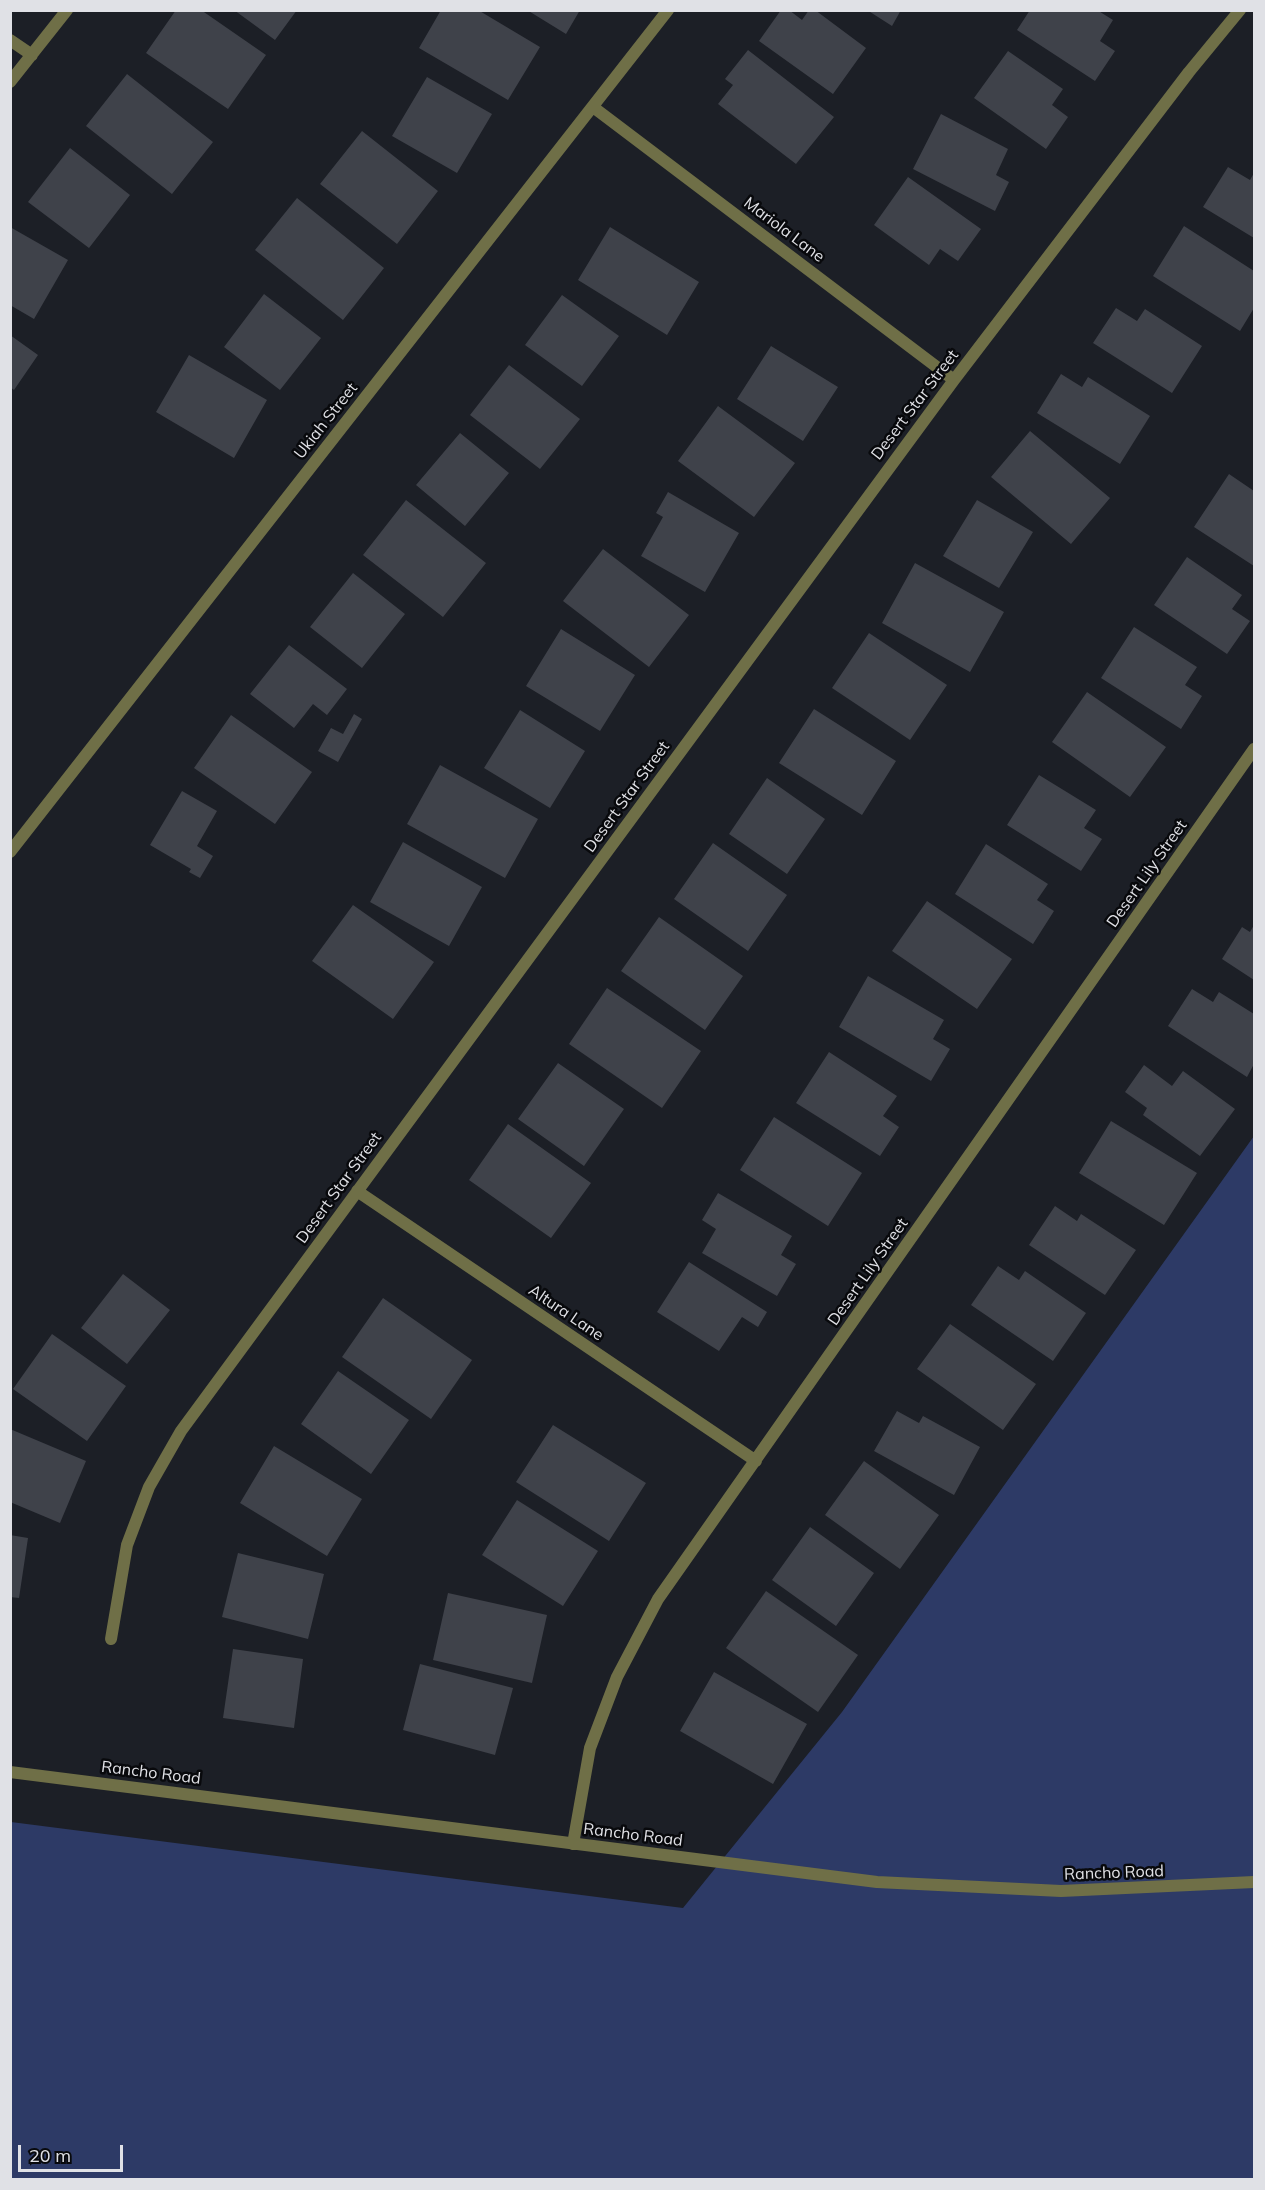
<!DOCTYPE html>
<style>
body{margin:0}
#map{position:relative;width:1265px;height:2190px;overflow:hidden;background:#1c1f26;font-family:Mulish,sans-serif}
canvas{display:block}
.frame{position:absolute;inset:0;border:12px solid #e0e1e6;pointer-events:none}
.scale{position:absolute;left:18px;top:2145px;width:105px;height:27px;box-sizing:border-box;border:3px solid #e0e1e6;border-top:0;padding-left:8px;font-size:18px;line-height:21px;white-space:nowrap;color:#e0e1e6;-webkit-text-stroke:4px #08090c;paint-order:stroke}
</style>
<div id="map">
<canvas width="1265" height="2190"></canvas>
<div class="frame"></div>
<div class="scale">20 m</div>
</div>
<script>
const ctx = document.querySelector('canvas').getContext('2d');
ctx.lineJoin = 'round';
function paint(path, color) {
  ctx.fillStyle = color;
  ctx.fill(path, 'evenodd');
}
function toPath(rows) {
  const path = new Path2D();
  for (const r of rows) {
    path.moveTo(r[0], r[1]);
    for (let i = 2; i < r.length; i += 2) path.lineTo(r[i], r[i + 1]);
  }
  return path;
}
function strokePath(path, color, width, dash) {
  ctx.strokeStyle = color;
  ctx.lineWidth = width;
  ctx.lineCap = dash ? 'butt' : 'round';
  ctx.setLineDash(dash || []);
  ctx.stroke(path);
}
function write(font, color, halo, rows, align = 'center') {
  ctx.font = font + ' Mulish,sans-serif';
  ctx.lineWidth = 5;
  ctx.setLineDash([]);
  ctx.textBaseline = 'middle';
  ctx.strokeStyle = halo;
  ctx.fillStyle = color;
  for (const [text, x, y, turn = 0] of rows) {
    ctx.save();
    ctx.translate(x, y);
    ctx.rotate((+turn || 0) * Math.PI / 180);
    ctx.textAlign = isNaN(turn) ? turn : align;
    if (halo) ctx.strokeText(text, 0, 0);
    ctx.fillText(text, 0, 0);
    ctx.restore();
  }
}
paint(toPath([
 [1254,1136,1254,2179,11,2180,11,1822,683,1908,842,1712]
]), '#2d3a66');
paint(toPath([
 [176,10,201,10,266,55,228,109,146,53],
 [234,10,297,10,275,40],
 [441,10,478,10,540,47,508,100,419,48],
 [527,10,580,10,566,34],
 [781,10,789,10,802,20,809,10,815,10,866,48,833,94,759,41],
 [867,10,901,10,892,26],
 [1030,10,1097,10,1113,20,1100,41,1115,51,1095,81,1017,30],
 [748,50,834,117,796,164,718,104,733,85,725,79],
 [1008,51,1063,89,1052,105,1068,117,1046,149,974,98],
 [127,74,213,142,172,194,86,126],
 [427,77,492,114,457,173,392,136],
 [941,114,1008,149,996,175,1009,182,995,211,913,169],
 [362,131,438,191,397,244,320,184],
 [70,148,130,195,89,248,28,202],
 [1228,167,1250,180,1254,173,1254,238,1203,207],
 [908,177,981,229,958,261,940,249,929,265,874,225],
 [297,198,384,268,343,320,255,250],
 [1184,226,1254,271,1254,308,1240,331,1153,276],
 [10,227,68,260,34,319,10,305],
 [610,227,699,282,667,335,578,280],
 [264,294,321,338,280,390,224,347],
 [562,295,619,336,582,386,525,345],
 [1116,308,1137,321,1145,309,1202,346,1172,393,1093,343],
 [10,335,38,355,14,390,10,387],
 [771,346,838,387,803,441,737,399],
 [189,355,267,400,234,458,156,412],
 [509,365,580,419,540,469,470,415],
 [1061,374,1082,387,1088,377,1150,416,1120,464,1037,413],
 [718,406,795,463,754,517,678,461],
 [1030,431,1110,498,1071,544,991,477],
 [460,433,509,473,465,526,416,485],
 [1229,474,1254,491,1254,566,1194,527],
 [668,492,739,533,705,592,641,556,663,517,656,513],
 [406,500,486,563,443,617,363,555],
 [977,500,1033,532,999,588,943,556],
 [603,549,689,615,649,667,563,601],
 [1187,557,1242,595,1232,609,1250,621,1227,654,1154,605],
 [915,563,1004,612,970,672,882,623],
 [353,573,405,614,362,668,310,627],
 [1134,627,1197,667,1185,685,1202,696,1181,729,1101,678],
 [561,629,635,675,600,731,526,686],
 [869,633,947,685,910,740,832,688],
 [289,645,347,689,327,715,313,704,294,728,250,694],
 [1087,692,1166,747,1130,797,1052,742],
 [814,709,896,761,862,815,779,763],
 [520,710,585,751,550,808,484,768],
 [354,714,362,719,338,762,318,751,331,728,343,734],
 [231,715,312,772,275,824,194,768],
 [440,765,538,819,505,878,407,824],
 [1039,775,1096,810,1084,828,1102,839,1081,871,1007,825],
 [767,778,825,819,787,874,729,834],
 [182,791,217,811,197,846,213,856,200,878,189,872,191,869,150,845],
 [403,842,482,887,449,946,370,902],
 [713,843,787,895,748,951,674,899],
 [986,844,1048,884,1037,900,1054,911,1033,944,955,894],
 [927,901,1012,959,977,1009,892,951],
 [353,905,434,962,393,1019,312,961],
 [659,917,743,976,705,1030,621,971],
 [1254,925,1254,980,1222,959,1242,927,1250,932],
 [868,976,944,1020,933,1039,950,1049,931,1081,839,1027],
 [607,988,701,1051,662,1108,569,1044],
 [1192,989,1213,1002,1219,992,1254,1014,1254,1064,1247,1077,1168,1026],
 [829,1052,897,1096,883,1116,899,1127,880,1156,796,1103],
 [558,1063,624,1109,584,1166,518,1119],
 [1144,1065,1172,1086,1183,1071,1235,1109,1200,1156,1143,1115,1147,1108,1125,1092],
 [774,1117,862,1173,828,1226,740,1170],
 [1111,1121,1197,1173,1164,1225,1079,1173],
 [508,1124,591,1183,551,1238,469,1180],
 [718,1193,792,1236,781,1255,796,1264,777,1296,702,1253,716,1229,702,1220],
 [1055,1206,1077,1221,1081,1214,1136,1250,1105,1295,1029,1245],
 [689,1262,767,1312,758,1327,742,1317,719,1351,657,1312],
 [998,1266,1019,1280,1025,1271,1086,1313,1053,1361,971,1305],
 [123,1274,170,1310,127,1364,81,1328],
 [383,1298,472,1360,431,1419,342,1357],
 [950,1324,1036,1384,1003,1430,917,1369],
 [52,1334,126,1386,87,1441,13,1389],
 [338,1371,409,1420,371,1474,301,1424],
 [897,1411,919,1423,923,1416,980,1447,954,1495,874,1451],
 [553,1425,646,1483,609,1541,516,1482],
 [10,1429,86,1461,60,1523,10,1502],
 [274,1446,362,1499,327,1556,240,1503],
 [864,1461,939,1515,900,1569,825,1515],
 [517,1500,598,1551,563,1606,482,1555],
 [810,1527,874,1573,836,1626,772,1580],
 [10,1535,28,1538,19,1598,10,1597],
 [238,1553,324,1574,308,1639,222,1617],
 [766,1591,858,1655,818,1712,726,1648],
 [448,1593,547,1615,532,1683,433,1660],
 [233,1649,303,1659,294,1728,223,1718],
 [420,1664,513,1688,495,1755,403,1730],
 [714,1672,807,1724,773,1784,680,1731]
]), '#3f424a');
strokePath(toPath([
 [10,40,32,55],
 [10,82,67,10],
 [593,107,954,380],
 [10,852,668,10],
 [357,1191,756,1461],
 [111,1639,127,1545,149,1487,181,1431,954,380,1189,72,1240,10],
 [10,1772,877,1882,1061,1891,1254,1882],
 [573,1844,590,1748,617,1677,658,1599,1254,749]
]), '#6f6f47', 12);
write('16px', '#e0e1e6', '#08090c', [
 ["Mariola Lane",784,230,37],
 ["Desert Star Street",915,405,-53],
 ["Ukiah Street",326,421,-52],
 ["Desert Star Street",627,797,-54],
 ["Desert Lily Street",1147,874,-55],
 ["Desert Star Street",339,1188,-54],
 ["Desert Lily Street",868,1272,-55],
 ["Altura Lane",566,1313,34],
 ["Rancho Road",151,1773,7],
 ["Rancho Road",633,1835,7],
 ["Rancho Road",1114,1873,-2]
]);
</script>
